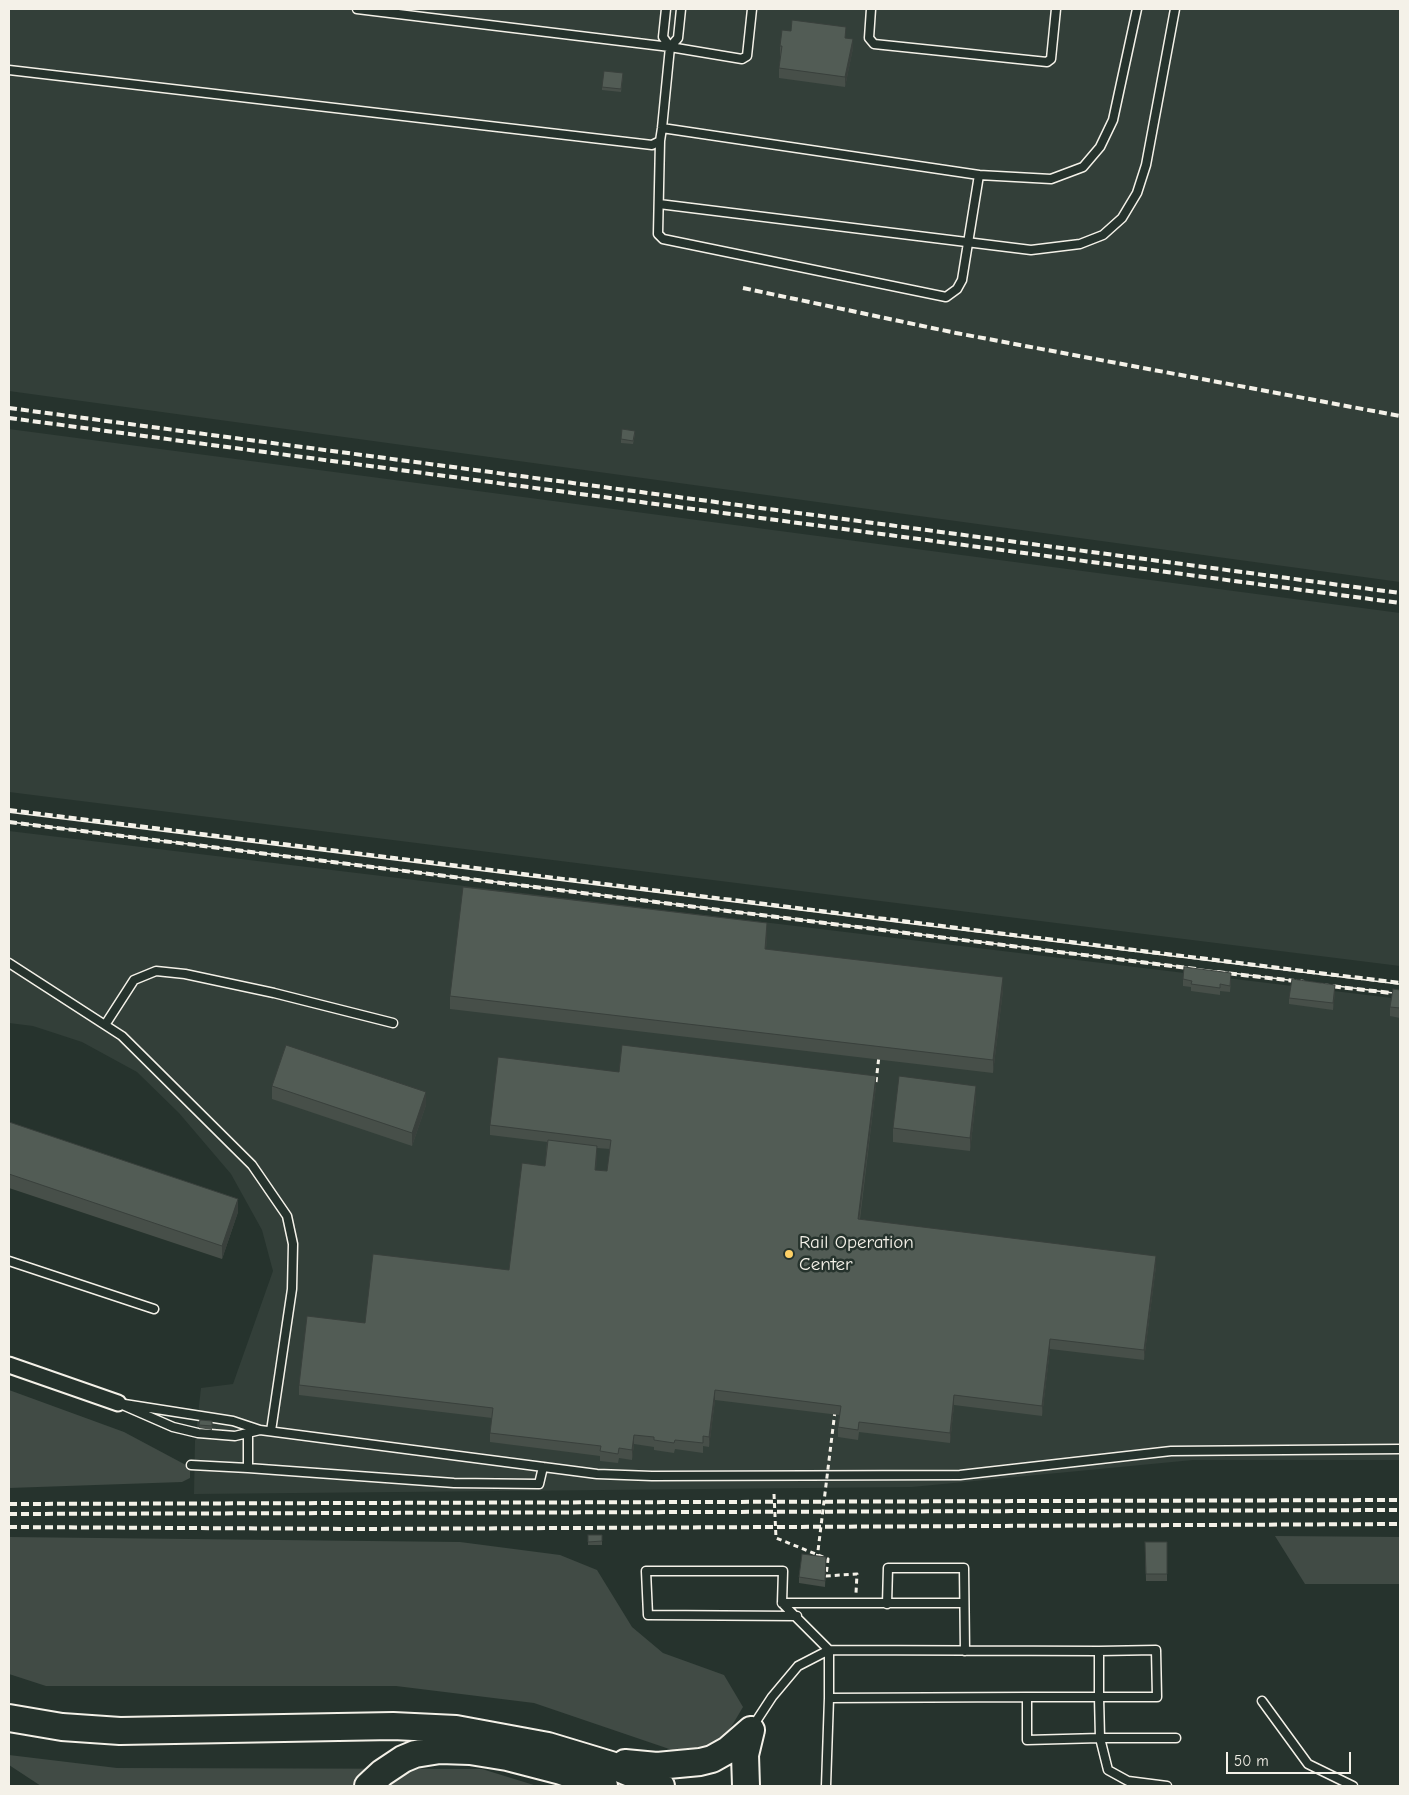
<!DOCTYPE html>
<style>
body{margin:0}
#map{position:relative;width:1409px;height:1795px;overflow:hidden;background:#26332d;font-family:"Comic Neue",sans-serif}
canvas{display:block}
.frame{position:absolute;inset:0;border:10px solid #f4f1e8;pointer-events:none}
.scale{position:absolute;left:1226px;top:1752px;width:125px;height:22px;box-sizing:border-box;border:2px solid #f4f1e8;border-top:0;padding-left:6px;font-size:15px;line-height:18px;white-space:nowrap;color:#f4f1e8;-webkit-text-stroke:4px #26332d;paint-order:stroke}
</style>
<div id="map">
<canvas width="1409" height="1795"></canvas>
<div class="frame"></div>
<div class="scale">50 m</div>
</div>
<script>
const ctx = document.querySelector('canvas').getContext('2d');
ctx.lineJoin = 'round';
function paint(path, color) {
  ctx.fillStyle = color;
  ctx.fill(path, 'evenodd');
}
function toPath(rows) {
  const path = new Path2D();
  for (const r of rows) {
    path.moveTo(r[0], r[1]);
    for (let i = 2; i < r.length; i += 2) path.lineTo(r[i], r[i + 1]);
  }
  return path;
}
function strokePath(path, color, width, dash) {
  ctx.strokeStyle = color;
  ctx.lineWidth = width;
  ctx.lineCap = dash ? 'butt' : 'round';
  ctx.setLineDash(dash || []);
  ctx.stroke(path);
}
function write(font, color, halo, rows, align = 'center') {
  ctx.font = font + ' "Comic Neue",sans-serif';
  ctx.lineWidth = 5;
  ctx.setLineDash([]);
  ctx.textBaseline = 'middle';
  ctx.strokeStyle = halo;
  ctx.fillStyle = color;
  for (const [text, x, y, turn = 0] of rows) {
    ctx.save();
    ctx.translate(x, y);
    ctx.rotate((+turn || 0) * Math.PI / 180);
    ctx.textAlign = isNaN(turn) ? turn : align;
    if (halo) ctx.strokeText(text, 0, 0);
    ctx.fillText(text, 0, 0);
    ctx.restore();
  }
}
paint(toPath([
 [9,9,1400,9,1400,582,9,391],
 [9,429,1400,613,1400,966,9,792],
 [9,831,1400,999,1400,1460,1193,1460,912,1487,194,1494,195,1441,201,1388,233,1384,273,1271,262,1230,231,1174,179,1113,137,1072,82,1042,33,1026,9,1023]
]), '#333f39');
paint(toPath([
 [9,1390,124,1432,184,1464,190,1470,190,1478,182,1482,9,1488],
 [1275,1536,1400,1537,1400,1584,1305,1584],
 [9,1537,460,1542,560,1555,597,1570,632,1627,663,1653,724,1675,743,1707,724,1739,702,1750,684,1754,534,1703,396,1686,46,1686,9,1674],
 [9,1755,117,1768,482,1769,537,1786,41,1786,9,1765]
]), '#414b45');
const service = toPath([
 [357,9,670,47,742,59,747,56,752,9],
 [871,9,869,38,874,44,1047,62,1051,59,1056,9],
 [670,47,678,38,681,9],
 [9,70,652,145,660,141,662,128,670,47,663,37,666,9],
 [662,128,979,175,1051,179,1083,167,1100,147,1113,120,1137,9],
 [660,141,658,234,663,239,946,297,957,289,962,280,979,175],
 [659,204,1031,250,1080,244,1103,235,1122,218,1137,193,1146,165,1175,9],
 [9,817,1400,989],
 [9,963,122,1036,252,1165,287,1216,293,1244,292,1289,271,1431],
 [105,1025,134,980,156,971,185,974,274,993,393,1023],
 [9,1261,154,1309],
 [118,1403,233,1421,260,1430,235,1436,198,1433,173,1427,118,1403],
 [260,1430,597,1474,652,1476,960,1475,1171,1451,1400,1449],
 [248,1434,248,1468,454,1483,539,1484,543,1467],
 [191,1465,248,1468],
 [782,1603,829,1650,829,1698,1027,1697,1027,1740,1100,1738,1108,1770,1128,1781,1167,1786],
 [887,1604,888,1568,964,1568,965,1651],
 [797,1616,648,1615,646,1571,783,1571,782,1603,964,1603],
 [1027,1697,1157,1697,1156,1650,1099,1651,1099,1697,1100,1738,1176,1738],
 [1262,1701,1308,1764,1353,1786],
 [753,1726,772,1697,798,1666,829,1650,1099,1651],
 [826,1786,829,1698]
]);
const minor = toPath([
 [9,1365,118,1403]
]);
const motorway = toPath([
 [9,1718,62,1727,120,1731,393,1726,456,1729,548,1746,611,1765,661,1786],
 [625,1763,657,1766,700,1762,712,1759,728,1750,751,1730],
 [368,1786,382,1773,403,1759,415,1754,440,1750,470,1751,507,1757,561,1771,604,1786],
 [746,1786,745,1755,751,1730]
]);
strokePath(service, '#f4f1e8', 11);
strokePath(minor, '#f4f1e8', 19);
strokePath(motorway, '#f4f1e8', 30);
strokePath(toPath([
 [774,1494,776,1538,828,1559,826,1576,857,1574,856,1593]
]), '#f4f1e8', 3, [5, 4]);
strokePath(service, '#26332d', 8);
strokePath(minor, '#26332d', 15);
strokePath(motorway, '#26332d', 26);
strokePath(toPath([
 [743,288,956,333,1400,416],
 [9,408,1400,593],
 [9,418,1400,603],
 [9,810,1400,983],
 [9,822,1197,969],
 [1217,972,1304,982],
 [1321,985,1400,994],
 [9,1504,1400,1500],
 [9,1514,1400,1510],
 [9,1527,361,1529,1400,1524]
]), '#f4f1e8', 4, [8, 4]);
strokePath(toPath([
 [876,1082,879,1056],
 [817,1559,835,1411]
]), '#f4f1e8', 3, [5, 4]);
paint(toPath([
 [846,38,853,48,845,87,779,78,779,68,781,56,780,56,780,46],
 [623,76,621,92,602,90,602,87],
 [635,434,633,444,621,443,621,439],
 [767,936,766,949,1003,990,993,1073,450,1009,450,996],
 [1183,979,1231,980,1230,992,1220,991,1220,995,1191,991,1191,987,1183,986],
 [1400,990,1400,1018,1390,1016,1390,1007],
 [1335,992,1333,1010,1289,1004,1289,998],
 [619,1072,876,1086,860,1219,1156,1266,1144,1360,1050,1349,1042,1416,954,1405,950,1443,859,1432,858,1440,838,1437,838,1427,839,1415,715,1400,709,1447,703,1446,703,1453,675,1449,674,1453,654,1450,654,1447,634,1444,632,1460,619,1458,618,1463,600,1461,600,1456,490,1442,490,1433,492,1418,299,1395,299,1385,365,1323,509,1270,545,1166,547,1142,490,1135,490,1125],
 [597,1148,610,1149,607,1171,596,1170],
 [272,1086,426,1105,412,1146,272,1099],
 [976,1099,970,1151,893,1142,893,1128],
 [9,1122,238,1212,222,1259,9,1188],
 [200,1420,212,1421,212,1430,199,1428],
 [588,1535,602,1535,602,1545,588,1545],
 [1145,1542,1167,1542,1167,1581,1146,1581],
 [826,1564,825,1587,799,1583,799,1577]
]), '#474f49');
paint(toPath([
 [853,39,853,48,845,87,845,77],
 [767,923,767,936,765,962,765,949],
 [1003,977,1003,990,993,1073,993,1060],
 [1335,985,1335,992,1333,1010,1333,1003],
 [876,1076,876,1086,858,1229,858,1219],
 [976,1086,976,1099,970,1151,970,1138],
 [426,1092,426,1105,412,1146,412,1133],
 [597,1146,597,1156,595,1180,595,1170],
 [238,1199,238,1212,222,1259,222,1246],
 [1156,1256,1156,1266,1144,1360,1144,1350],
 [1050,1339,1050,1349,1042,1416,1042,1406],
 [715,1390,715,1400,709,1447,709,1437],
 [954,1395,954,1405,950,1443,950,1433],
 [634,1435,634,1444,632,1460,632,1450]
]), '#39403c');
const building = toPath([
 [792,20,846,27,845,38,853,39,845,77,779,68,782,46,780,46,782,30,791,31,792,20],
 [604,71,623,73,621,89,602,87,604,71],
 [622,429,635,431,633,441,621,439,622,429],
 [463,887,767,923,765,949,1003,977,993,1060,450,996,463,887],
 [1184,967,1231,973,1230,986,1220,984,1220,988,1191,984,1192,981,1183,979,1184,967],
 [1292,979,1335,985,1333,1003,1289,998,1292,979],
 [1393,989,1400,990,1400,1008,1390,1007,1393,989],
 [286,1045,426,1092,412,1133,272,1086,286,1045],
 [622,1045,876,1076,858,1219,1156,1256,1144,1350,1050,1339,1042,1406,954,1395,950,1433,859,1422,858,1430,838,1427,841,1406,715,1390,709,1437,703,1436,703,1443,675,1440,674,1443,654,1440,654,1437,634,1435,632,1450,619,1448,618,1454,600,1451,601,1446,490,1433,493,1408,299,1385,307,1316,365,1323,373,1254,509,1270,522,1163,545,1166,548,1140,597,1146,595,1170,607,1171,611,1140,490,1125,498,1057,619,1072,622,1045],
 [899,1076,976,1086,970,1138,893,1128,899,1076],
 [9,1122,238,1199,222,1246,9,1174,9,1122],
 [200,1420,212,1421,212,1426,199,1425,200,1420],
 [588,1535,602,1535,602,1541,588,1542,588,1535],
 [1145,1542,1167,1542,1167,1574,1146,1574,1145,1542],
 [802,1554,826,1557,825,1581,799,1577,802,1554]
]);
paint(building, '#525c55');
strokePath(building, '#39403c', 1);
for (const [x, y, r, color] of [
 [789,1254,5,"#ffd166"]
]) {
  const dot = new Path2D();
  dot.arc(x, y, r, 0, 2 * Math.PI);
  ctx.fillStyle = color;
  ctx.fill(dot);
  strokePath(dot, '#26332d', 2);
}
write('19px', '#f4f1e8', '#26332d', [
 ["Rail Operation",799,1243],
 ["Center",799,1265]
], 'left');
</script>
